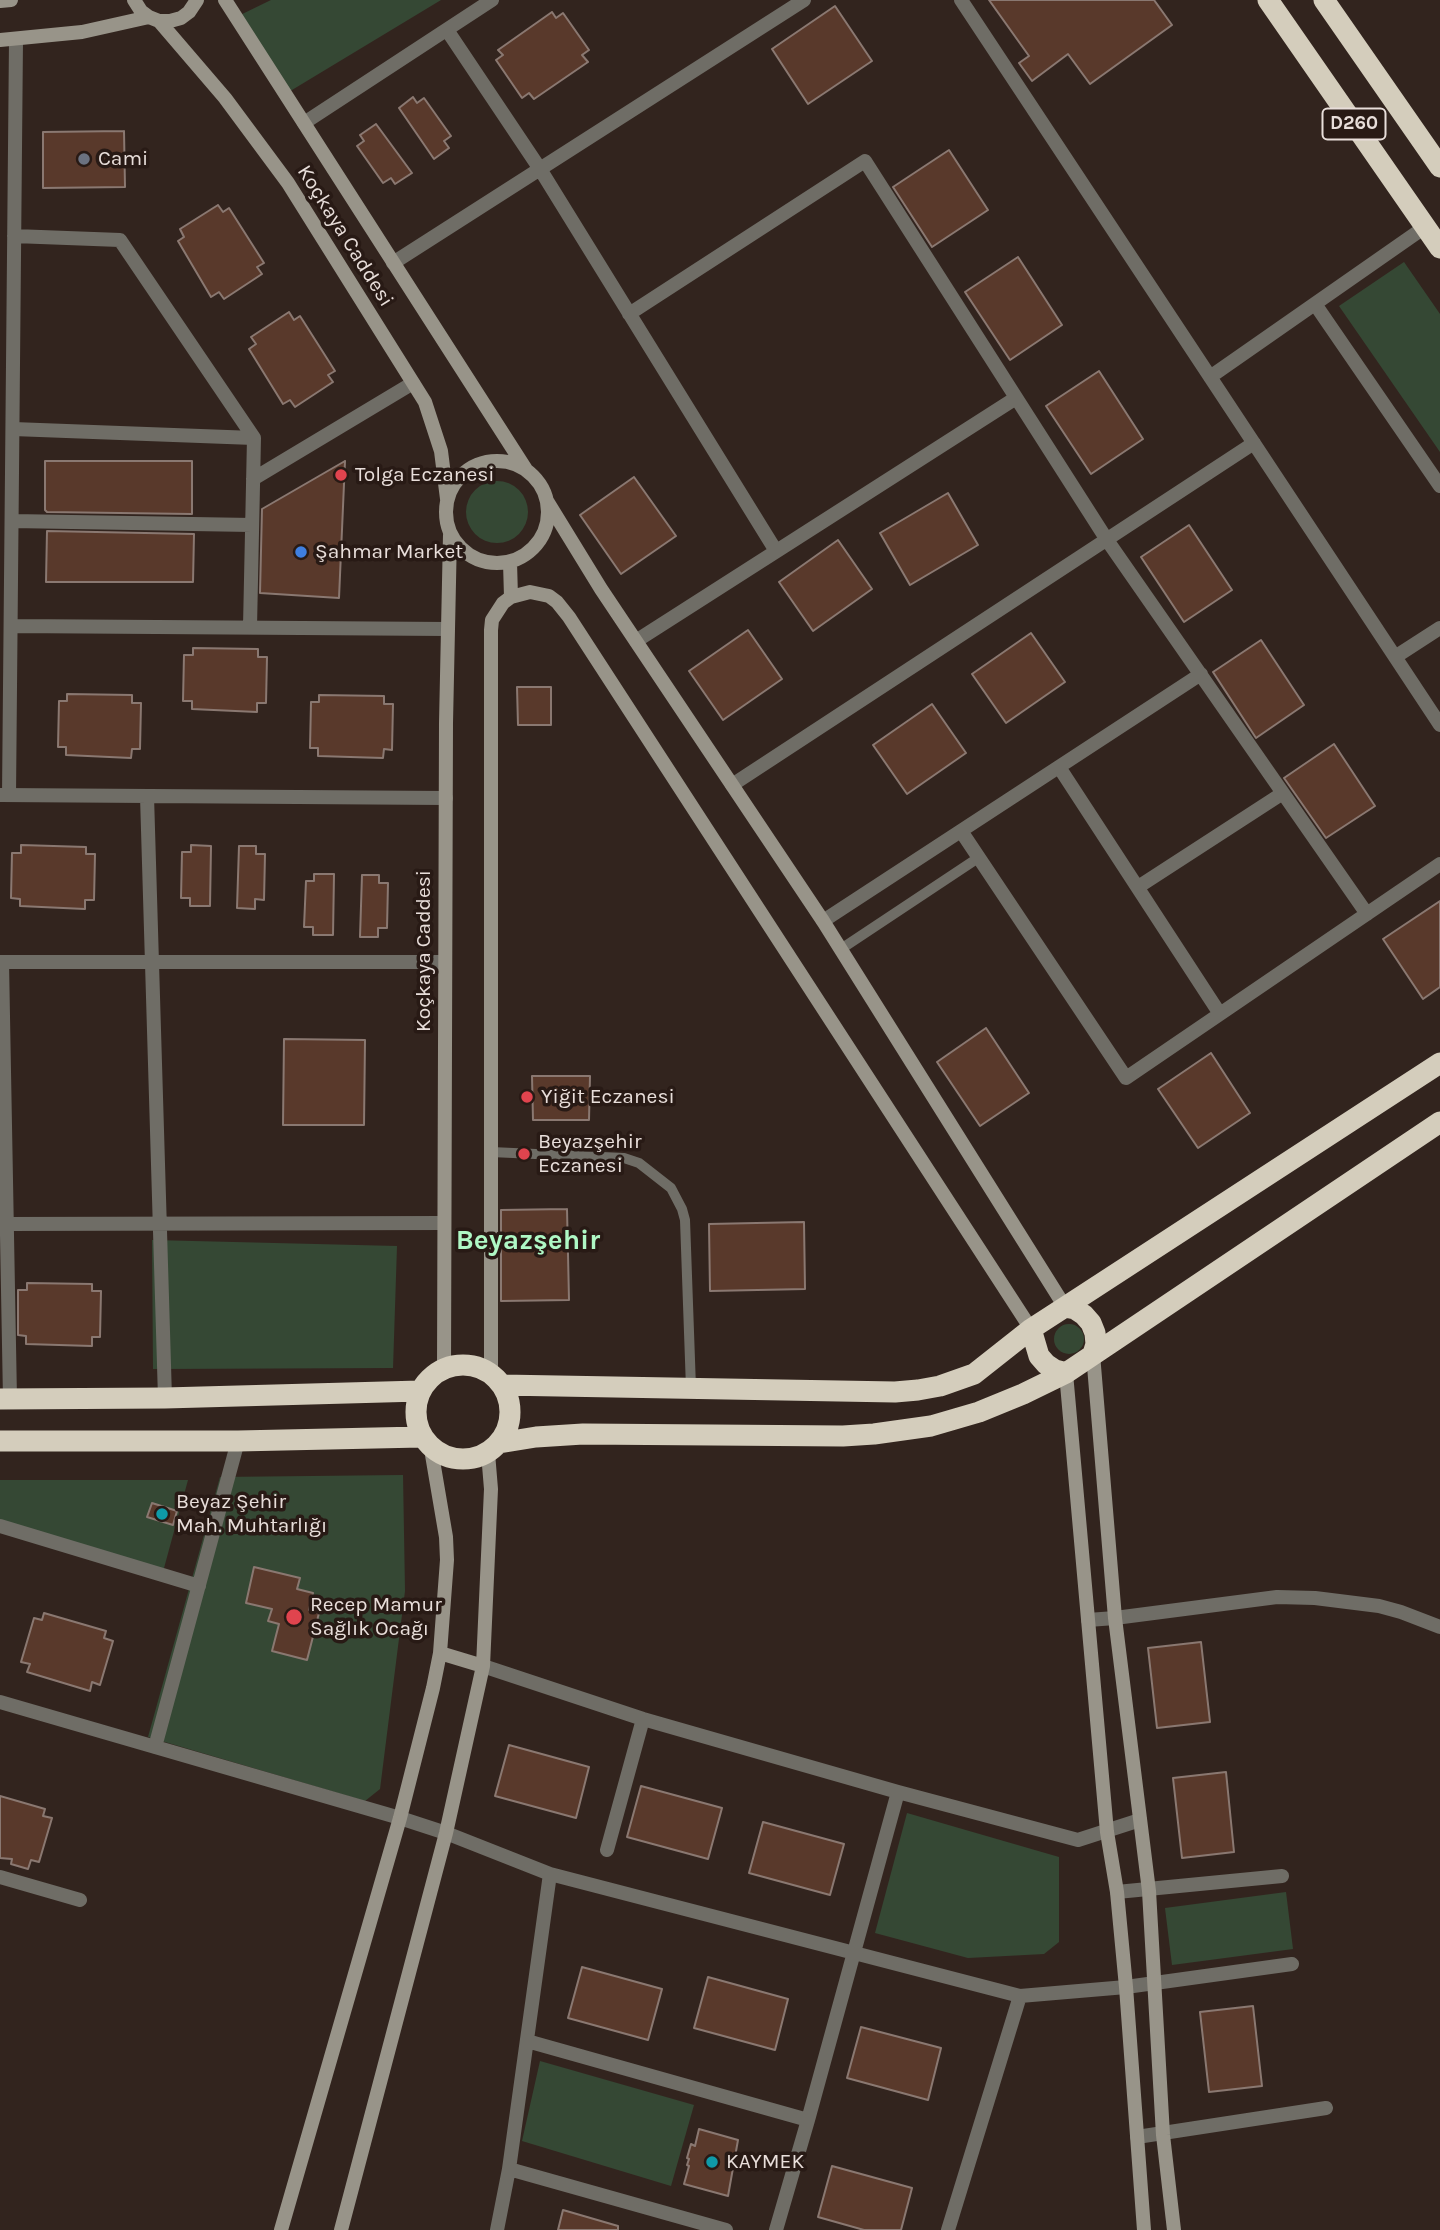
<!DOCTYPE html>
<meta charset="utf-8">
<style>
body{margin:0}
canvas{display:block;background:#32241e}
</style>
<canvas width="1440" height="2230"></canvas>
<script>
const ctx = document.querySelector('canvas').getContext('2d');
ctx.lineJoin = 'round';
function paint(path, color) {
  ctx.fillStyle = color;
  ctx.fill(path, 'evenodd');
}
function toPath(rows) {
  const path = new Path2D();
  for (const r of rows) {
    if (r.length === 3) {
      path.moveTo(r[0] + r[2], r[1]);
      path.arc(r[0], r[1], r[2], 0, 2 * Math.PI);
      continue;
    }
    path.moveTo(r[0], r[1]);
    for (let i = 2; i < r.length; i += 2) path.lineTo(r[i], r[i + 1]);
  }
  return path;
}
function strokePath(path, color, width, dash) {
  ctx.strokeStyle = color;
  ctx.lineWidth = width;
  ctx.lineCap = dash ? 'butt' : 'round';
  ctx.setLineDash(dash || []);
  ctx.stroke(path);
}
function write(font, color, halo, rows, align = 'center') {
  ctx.font = font + ' Karla,sans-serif';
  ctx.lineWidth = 7;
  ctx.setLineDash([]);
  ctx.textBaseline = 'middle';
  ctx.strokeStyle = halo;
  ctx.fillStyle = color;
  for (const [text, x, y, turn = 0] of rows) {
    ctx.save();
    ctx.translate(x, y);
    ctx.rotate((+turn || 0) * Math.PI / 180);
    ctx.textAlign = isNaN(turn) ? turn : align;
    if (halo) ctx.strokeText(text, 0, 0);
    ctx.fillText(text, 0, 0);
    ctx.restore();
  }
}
paint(toPath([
 [271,0,441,0,282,96,232,19],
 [1404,262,1440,314,1440,452,1339,306],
 [497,512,31],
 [152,1240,397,1246,393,1368,153,1369],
 [1069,1339,15],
 [403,1475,405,1591,380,1789,365,1801,148,1737,220,1477],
 [0,1480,188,1480,161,1579,0,1532],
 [907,1813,1059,1857,1059,1942,1044,1954,968,1958,875,1933],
 [1286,1892,1293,1949,1172,1965,1165,1908],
 [540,2061,694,2105,671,2186,522,2141]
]), '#354834');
const building = toPath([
 [989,0,1154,0,1172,25,1090,84,1068,54,1032,81,1019,63,1029,56,989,0],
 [835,6,872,61,808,104,772,49,835,6],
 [552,12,556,18,563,13,589,50,582,55,588,62,534,99,529,93,522,98,496,60,503,55,498,50,552,12],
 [413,97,417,103,424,98,451,136,444,141,449,148,434,159,399,108,413,97],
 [376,124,412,173,395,184,391,178,383,183,357,146,364,141,360,135,376,124],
 [124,131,125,187,43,188,43,132,124,131],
 [949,150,988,210,932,247,893,187,949,150],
 [218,205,223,212,229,208,264,263,257,267,262,274,224,299,219,292,211,297,178,241,184,237,180,229,218,205],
 [1018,257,1062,325,1010,360,965,292,1018,257],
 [289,312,294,320,300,316,335,371,328,375,333,382,295,407,290,400,283,404,249,349,256,344,251,337,289,312],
 [1099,371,1143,439,1091,474,1046,406,1099,371],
 [45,461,192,461,192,514,47,512,45,510,45,461],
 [345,461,339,598,260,593,262,509,345,461],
 [634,477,676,536,621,574,580,515,634,477],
 [948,493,978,545,910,585,880,533,948,493],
 [1189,525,1232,590,1184,622,1141,557,1189,525],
 [47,531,194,534,193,582,46,582,47,531],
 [838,540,872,589,813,631,779,582,838,540],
 [748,630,782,679,723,720,689,671,748,630],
 [1031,633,1065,682,1006,723,972,674,1031,633],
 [1261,640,1304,705,1256,738,1213,672,1261,640],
 [193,648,258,649,258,657,267,657,266,703,257,703,257,712,192,709,192,701,183,701,184,655,193,655,193,648],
 [517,687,551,687,551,725,518,725,517,687],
 [67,694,132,695,132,703,141,703,140,749,132,749,131,758,66,755,66,747,58,747,59,701,67,701,67,694],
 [319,695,384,696,384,704,393,704,392,750,384,749,383,758,318,756,318,748,310,748,311,702,319,702,319,695],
 [932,704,966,753,907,794,873,745,932,704],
 [1334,744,1375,806,1326,838,1284,778,1334,744],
 [21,845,86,847,86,854,95,854,94,900,85,900,85,909,20,906,20,899,11,898,12,853,21,853,21,845],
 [191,845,211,846,210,906,190,906,190,898,181,898,182,852,191,852,191,845],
 [239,846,256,846,256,854,265,854,264,900,255,899,255,909,237,908,239,846],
 [314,874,334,874,333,935,313,935,313,927,304,927,306,881,314,881,314,874],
 [362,875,379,875,379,883,388,883,387,928,378,928,378,937,360,937,362,875],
 [1440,901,1440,987,1423,999,1383,939,1440,901],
 [986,1028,1029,1093,980,1126,937,1062,986,1028],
 [284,1039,365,1040,364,1125,283,1125,284,1039],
 [1211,1053,1250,1113,1198,1148,1158,1089,1211,1053],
 [532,1076,590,1076,589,1120,533,1120,532,1076],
 [567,1209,569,1300,501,1301,501,1210,567,1209],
 [804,1222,805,1289,710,1291,709,1224,804,1222],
 [27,1283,92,1284,92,1291,101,1291,100,1337,92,1337,92,1346,26,1344,26,1336,18,1335,18,1290,27,1290,27,1283],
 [152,1503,177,1511,173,1525,147,1517,152,1503],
 [254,1567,300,1578,297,1589,313,1593,309,1610,319,1613,307,1660,272,1651,279,1624,268,1621,272,1609,246,1603,254,1567],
 [44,1613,106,1631,104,1638,113,1641,100,1685,92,1682,90,1691,27,1672,30,1664,21,1662,34,1618,42,1620,44,1613],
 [1201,1642,1210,1722,1157,1728,1148,1648,1201,1642],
 [509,1745,589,1767,576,1818,495,1796,509,1745],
 [1226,1772,1234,1852,1182,1858,1173,1778,1226,1772],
 [641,1786,722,1808,708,1859,627,1837,641,1786],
 [0,1796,45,1809,43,1816,52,1818,39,1862,31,1860,28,1869,11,1864,12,1859,0,1858,0,1796],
 [763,1822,844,1844,830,1895,749,1873,763,1822],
 [582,1967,662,1989,648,2040,568,2018,582,1967],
 [708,1977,788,1999,775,2050,694,2028,708,1977],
 [1253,2006,1262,2086,1209,2092,1200,2012,1253,2006],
 [861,2027,941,2048,928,2100,847,2078,861,2027],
 [699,2129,738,2140,728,2196,684,2184,689,2166,687,2165,689,2159,687,2158,691,2144,695,2146,699,2129],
 [832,2166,912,2188,901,2230,864,2230,818,2217,832,2166],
 [563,2210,618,2226,618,2230,558,2230,563,2210]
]);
paint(building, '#59392b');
strokePath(building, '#8a7871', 2);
strokePath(toPath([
 [841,949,978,858],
 [491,1152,624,1158,639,1163,671,1188,682,1209,685,1220,691,1388]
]), '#6f6d66', 10);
strokePath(toPath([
 [961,0,1440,725],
 [447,30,540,169,776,551],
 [304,123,492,0],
 [14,236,120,240,254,438],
 [393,263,804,0],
 [1315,304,1440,486],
 [629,314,865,161,1107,540,1367,914],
 [1210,377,1425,227],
 [13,429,254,438,250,627],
 [253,479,413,383],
 [12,521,252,525],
 [11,626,447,629],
 [636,641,1016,398],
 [1395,657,1440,628],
 [1059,767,1220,1014],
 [732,785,1254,443],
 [1,795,446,798],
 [9,795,16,40],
 [147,796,165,1398],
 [961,831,1126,1078,1440,864],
 [1138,887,1283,793],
 [823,921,1201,674],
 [0,962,445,962],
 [2,962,10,1399],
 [7,1224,444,1223],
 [0,1526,199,1586],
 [1088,1620,1115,1618,1277,1597,1315,1598,1379,1606,1401,1612,1440,1627],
 [483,1666,643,1719,898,1792,1078,1840,1140,1820],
 [0,1702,400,1818,446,1833,550,1874,1020,1996,1126,1987,1292,1964],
 [155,1747,238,1441],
 [607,1850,643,1719],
 [0,1877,80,1900],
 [1117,1892,1282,1876],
 [527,2041,808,2120],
 [1137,2137,1326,2108],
 [509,2169,726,2230],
 [497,2230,509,2169,550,1874],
 [776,2230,808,2120,898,1792],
 [948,2230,1020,1996]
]), '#6f6d66', 14);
strokePath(toPath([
 [134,0,141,11,149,17,159,21,170,21,181,18,189,12,197,0],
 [225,0,527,471],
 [0,1,11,0],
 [159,21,225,98,288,183,425,402,441,451,447,499],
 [0,40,82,32,149,17],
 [497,512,51],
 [547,501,601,589,823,921,1065,1307],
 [510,562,511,597],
 [1093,1354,1115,1618,1149,1891,1163,2135,1174,2230],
 [444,1368,446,723,450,535],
 [491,1373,491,630,492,620,503,603,511,597,530,592,549,596,557,602,569,617,1031,1329],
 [1066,1373,1107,1832,1117,1892,1126,1987,1144,2230],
 [440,1653,483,1666],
 [281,2230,400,1818,433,1688,440,1653,447,1560,446,1537,431,1449],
 [341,2230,446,1833,483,1666,491,1489,488,1453]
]), '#989489', 14);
strokePath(toPath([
 [1268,0,1440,248],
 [1324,0,1440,167],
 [1065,1307,1440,1063],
 [1031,1329,1039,1356,1046,1364,1055,1370,1066,1373],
 [463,1412,47],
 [502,1385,895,1392,918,1390,940,1386,974,1374,1031,1329,1065,1307,1075,1309,1084,1315,1091,1323,1095,1333,1096,1344,1093,1354],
 [0,1399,165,1398,420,1391],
 [0,1441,238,1441,421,1437],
 [499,1443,536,1437,583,1434,843,1436,874,1434,931,1426,979,1412,1023,1394,1066,1373,1440,1122]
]), '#d4cdbc', 21);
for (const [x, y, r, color] of [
 [84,159,7,"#6b7280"],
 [341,475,7,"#e0444e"],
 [301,552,7,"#3f7fe0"],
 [527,1097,7,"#e0444e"],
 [524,1154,7,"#e0444e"],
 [162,1514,7,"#0f9aa8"],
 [294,1617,9,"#e0444e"],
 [712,2162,7,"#0f9aa8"]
]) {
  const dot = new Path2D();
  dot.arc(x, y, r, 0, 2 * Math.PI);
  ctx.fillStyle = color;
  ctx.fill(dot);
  strokePath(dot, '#281a15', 2.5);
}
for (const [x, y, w] of [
 [1354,124,63]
]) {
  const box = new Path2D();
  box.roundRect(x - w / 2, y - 15.5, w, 31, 5);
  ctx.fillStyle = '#281a15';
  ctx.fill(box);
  strokePath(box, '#e8deda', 2);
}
write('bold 19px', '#e8deda', null, [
 ["D260",1354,124]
]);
write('21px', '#e8deda', '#281a15', [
 ["Cami",98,159],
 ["Tolga Eczanesi",355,475],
 ["Şahmar Market",315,552],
 ["Yiğit Eczanesi",541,1097],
 ["Beyazşehir",538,1142],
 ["Eczanesi",538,1166],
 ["Beyaz Şehir",176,1502],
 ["Mah. Muhtarlığı",176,1526],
 ["Recep Mamur",310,1605],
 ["Sağlık Ocağı",310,1629],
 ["KAYMEK",726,2162]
], 'left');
write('21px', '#e8deda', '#281a15', [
 ["Koçkaya Caddesi",345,236,58],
 ["Koçkaya Caddesi",424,951,-90]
]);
write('bold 28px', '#aff8c5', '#281a15', [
 ["Beyazşehir",528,1241]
]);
</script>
